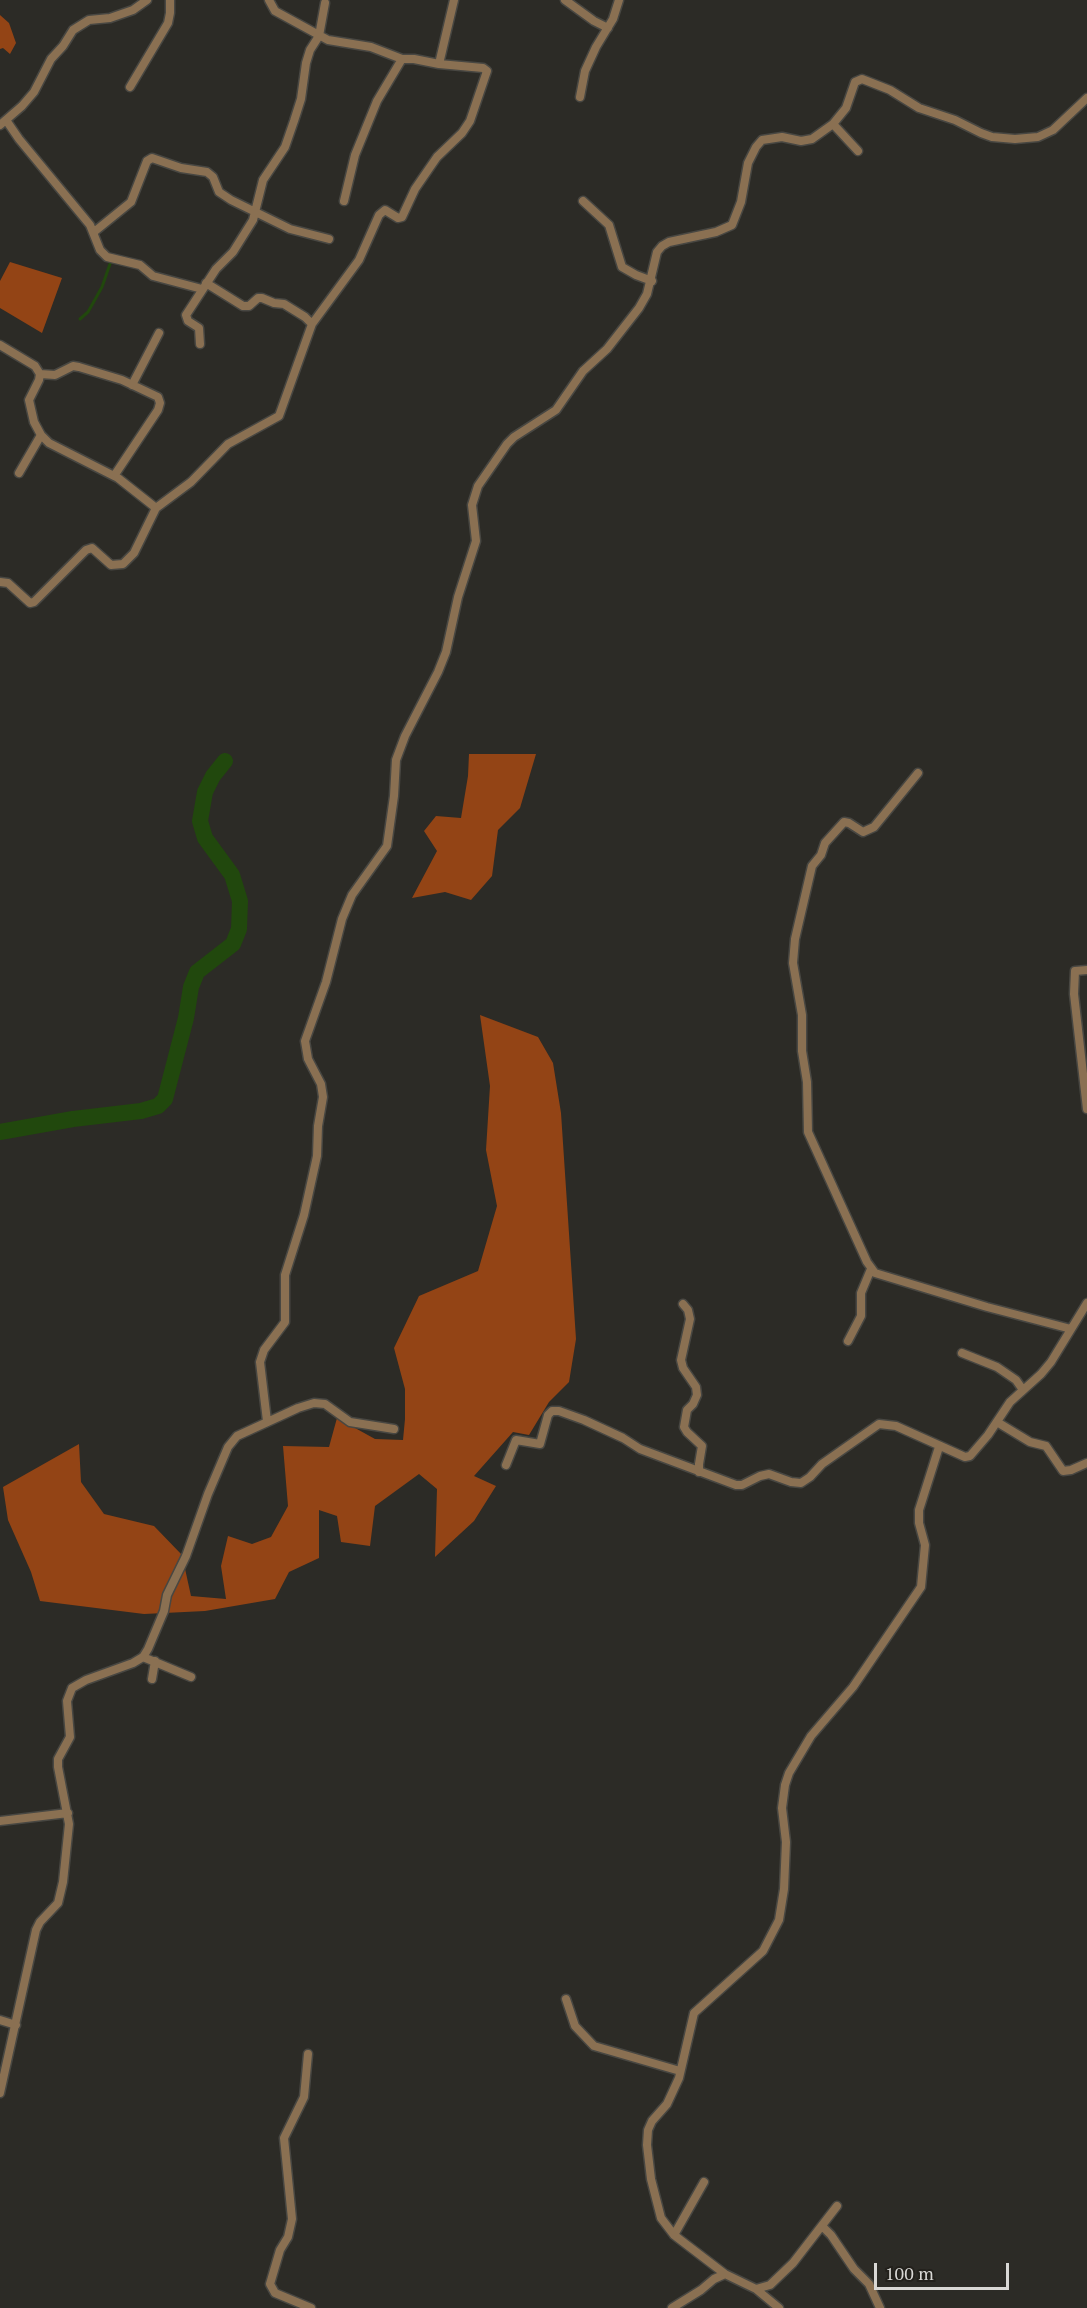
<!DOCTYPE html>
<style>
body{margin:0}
#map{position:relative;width:1087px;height:2308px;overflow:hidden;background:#2c2b26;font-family:"PT Serif",serif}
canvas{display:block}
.scale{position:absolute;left:874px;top:2263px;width:135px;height:27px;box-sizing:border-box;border:3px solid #d9d8d5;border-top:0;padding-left:8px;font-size:18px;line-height:21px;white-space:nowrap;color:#d9d8d5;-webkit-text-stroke:4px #23211c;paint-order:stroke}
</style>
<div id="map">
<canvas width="1087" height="2308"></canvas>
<div class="scale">100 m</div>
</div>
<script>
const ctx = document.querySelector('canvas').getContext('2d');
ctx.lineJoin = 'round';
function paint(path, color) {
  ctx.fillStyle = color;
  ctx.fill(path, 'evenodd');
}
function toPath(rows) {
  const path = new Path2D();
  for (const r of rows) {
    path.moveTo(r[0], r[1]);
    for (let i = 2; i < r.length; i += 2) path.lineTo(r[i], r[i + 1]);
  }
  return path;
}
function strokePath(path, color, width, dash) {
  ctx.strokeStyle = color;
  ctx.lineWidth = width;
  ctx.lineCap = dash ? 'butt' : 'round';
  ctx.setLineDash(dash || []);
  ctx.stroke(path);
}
paint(toPath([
 [0,15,9,23,16,43,10,54,3,48,0,49],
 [10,262,62,278,42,333,0,308,0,281],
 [469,754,536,754,520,808,498,830,492,876,471,900,445,892,412,898,437,851,424,831,436,816,461,818,468,776],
 [480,1015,538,1037,553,1063,561,1113,576,1339,569,1382,549,1402,529,1435,513,1432,474,1476,496,1486,474,1521,435,1557,437,1489,419,1474,375,1506,370,1546,341,1542,337,1516,319,1510,319,1558,289,1572,275,1599,205,1611,144,1614,40,1601,31,1572,8,1520,3,1487,79,1444,81,1482,104,1514,154,1526,182,1555,191,1596,226,1599,221,1566,228,1536,252,1544,271,1537,288,1506,283,1446,329,1447,337,1418,375,1439,403,1440,405,1419,405,1389,394,1348,419,1296,478,1271,497,1206,486,1150,490,1086]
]), '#934415');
strokePath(toPath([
 [80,319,88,312,102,287,111,261]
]), '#21480d', 3);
strokePath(toPath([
 [0,1132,73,1119,141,1111,158,1106,165,1099,186,1018,191,987,197,972,233,944,239,929,240,901,232,875,205,838,200,821,205,792,213,776,225,761]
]), '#21480d', 16);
const minor = toPath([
 [269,0,275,11,328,40,371,47,402,59,414,59,439,64,454,0],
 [565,0,594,21,608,28],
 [130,87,168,23,170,13,170,0],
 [580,97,585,71,596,47,613,19,619,0],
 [6,120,19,139,90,225,100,250,107,257,140,265,153,276,202,289],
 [833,124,858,151],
 [0,125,22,106,34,92,51,59,63,46,73,30,89,20,110,18,133,10,147,0],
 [344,201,355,155,377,101,402,59],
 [583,201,609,225,622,267,636,275,652,281],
 [94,232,131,202,147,161,152,158,181,168,207,172,213,177,219,192,231,200,290,229,329,239],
 [312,324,359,260,379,215,385,210,398,218,402,217,415,189,437,157,462,133,470,121,487,71,483,68,439,64],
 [200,344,199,328,188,321,186,315,216,269,233,252,253,220,263,180,285,147,294,121,301,99,306,63,310,50,319,36,325,3],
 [0,345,35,366,40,374,39,380,29,400,34,422,41,435,49,443,118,478,156,508,191,482,228,444,279,416,312,324,305,317,284,304,274,303,262,298,258,298,249,306,243,306,206,283],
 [40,374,55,375,73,366,79,367,122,380,158,397,160,403,158,410,114,476],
 [132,385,159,333],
 [19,473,41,435],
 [0,582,8,583,30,603,34,602,86,550,92,548,111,565,123,564,134,553,156,508],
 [918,773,874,827,863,832,849,823,844,822,825,843,821,855,812,866,795,939,793,963,802,1015,802,1051,807,1082,808,1132,867,1262,875,1273,987,1307,1071,1329],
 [1087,970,1075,971,1074,994,1087,1109],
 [683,1304,688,1310,690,1319,681,1360,683,1368,696,1387,697,1395,693,1404,687,1410,684,1427,687,1432,702,1446,699,1464,699,1472],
 [848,1341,861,1316,861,1293,871,1269],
 [962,1353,997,1367,1016,1380,1023,1390],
 [267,1421,260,1362,264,1350,285,1322,285,1275,304,1215,317,1156,318,1126,323,1097,321,1084,308,1059,305,1041,326,982,342,919,352,895,387,846,394,796,396,760,405,736,438,672,446,652,458,597,476,541,472,505,478,486,507,444,514,437,556,410,583,371,607,349,639,308,647,294,657,252,662,246,669,242,716,232,732,225,741,202,748,163,756,147,762,140,782,137,801,141,812,139,833,124,846,108,855,82,862,79,890,90,919,108,955,120,981,133,992,137,1015,139,1038,137,1053,130,1087,98],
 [997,1422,1030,1442,1046,1446,1063,1471,1071,1470,1087,1463],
 [506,1465,516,1440,540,1444,548,1415,552,1411,559,1411,584,1420,623,1438,640,1449,736,1485,742,1485,760,1476,769,1474,791,1482,801,1483,810,1477,822,1464,879,1424,896,1426,965,1457,970,1456,988,1435,1010,1402,1041,1374,1051,1362,1087,1303],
 [143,1657,191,1677],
 [152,1679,155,1661],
 [0,1821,68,1813],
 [566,1999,575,2026,594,2046,680,2071],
 [0,2020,16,2025],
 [308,2054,304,2097,284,2138,292,2219,288,2237,280,2250,270,2284,275,2293,311,2308],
 [0,2093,36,1930,40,1922,58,1903,63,1882,69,1824,58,1767,58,1759,70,1737,67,1701,72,1688,86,1680,133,1663,143,1657,148,1649,164,1611,167,1595,186,1556,208,1494,228,1447,237,1436,298,1408,314,1403,325,1404,350,1422,394,1429],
 [822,2226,831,2235,854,2269,869,2284,880,2308],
 [674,2235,704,2182],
 [725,2274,674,2235,661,2218,651,2179,647,2145,648,2130,652,2121,667,2104,679,2078,694,2013,763,1951,779,1920,784,1889,786,1842,782,1808,785,1785,789,1773,811,1736,853,1687,921,1587,925,1545,919,1523,919,1510,939,1447],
 [756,2289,779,2308],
 [672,2308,701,2290,714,2279,725,2274,756,2289,770,2285,793,2263,837,2206]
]);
strokePath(minor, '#484742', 11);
strokePath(minor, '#8a7052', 8);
</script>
